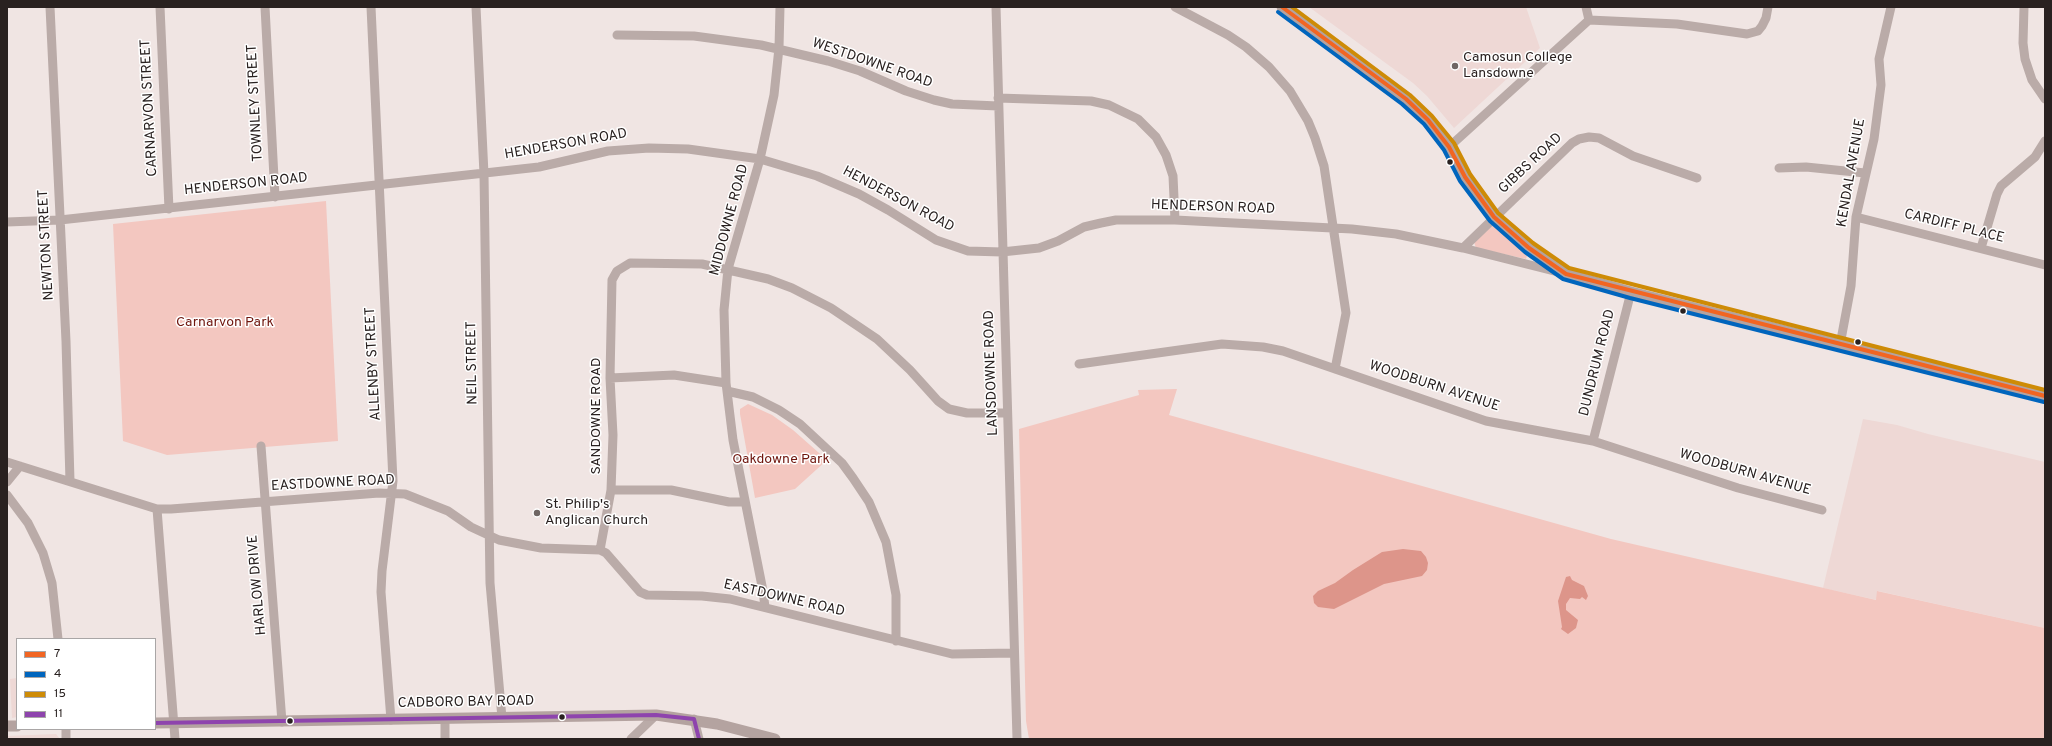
<!DOCTYPE html>
<style>
body{margin:0}
#map{position:relative;width:2052px;height:746px;overflow:hidden;background:#f0e5e3;font-family:Overpass,sans-serif}
canvas{display:block}
.frame{position:absolute;inset:0;border:8px solid #292120;pointer-events:none}
.legend{position:absolute;left:16px;top:638px;width:140px;height:92px;box-sizing:border-box;background:#fff;border:1px solid #a9a6a6;margin:0;padding:5px 7px;list-style:none;font-size:12px;color:#292120}
.legend li{display:flex;align-items:center;gap:8px;height:20px}
.legend b{width:20px;border:1px solid #a9a6a6}
</style>
<div id="map">
<canvas width="2052" height="746"></canvas>
<div class="frame"></div>
<ul class="legend">
<li><b style="height:5px;background:#f26522"></b>7</li>
<li><b style="height:5px;background:#0065bd"></b>4</li>
<li><b style="height:5px;background:#ce8b06"></b>15</li>
<li><b style="height:5px;background:#8e44ad"></b>11</li>
</ul>
</div>
<script>
const ctx = document.querySelector('canvas').getContext('2d');
ctx.lineJoin = 'round';
function paint(path, color) {
  ctx.fillStyle = color;
  ctx.fill(path, 'evenodd');
}
function toPath(rows) {
  const path = new Path2D();
  for (const r of rows) {
    path.moveTo(r[0], r[1]);
    for (let i = 2; i < r.length; i += 2) path.lineTo(r[i], r[i + 1]);
  }
  return path;
}
function strokePath(path, color, width, dash) {
  ctx.strokeStyle = color;
  ctx.lineWidth = width;
  ctx.lineCap = dash ? 'butt' : 'round';
  ctx.setLineDash(dash || []);
  ctx.stroke(path);
}
function write(font, color, halo, rows, align = 'center') {
  ctx.font = font + ' Overpass,sans-serif';
  ctx.lineWidth = 3;
  ctx.setLineDash([]);
  ctx.textBaseline = 'middle';
  ctx.strokeStyle = halo;
  ctx.fillStyle = color;
  for (const [text, x, y, turn = 0] of rows) {
    ctx.save();
    ctx.translate(x, y);
    ctx.rotate((+turn || 0) * Math.PI / 180);
    ctx.textAlign = isNaN(turn) ? turn : align;
    if (halo) ctx.strokeText(text, 0, 0);
    ctx.fillText(text, 0, 0);
    ctx.restore();
  }
}
paint(toPath([
 [1309,7,1526,7,1540,48,1454,128,1427,96,1413,83],
 [1863,419,1897,425,1928,434,2045,462,2045,628,1878,591,1877,600,1823,588],
 [17,678,17,717,12,718,10,679],
 [56,734,60,739,7,739,7,736]
]), '#eed8d5');
paint(toPath([
 [326,201,338,441,167,455,123,441,113,224],
 [1492,226,1495,226,1527,256,1526,259,1476,248,1474,242],
 [1177,389,1169,415,1611,539,1876,600,1877,591,2045,628,2045,739,1029,739,1026,721,1019,429,1139,395,1138,390],
 [748,404,772,415,793,430,827,460,795,489,755,498,740,414,740,409]
]), '#f3c7c0');
paint(toPath([
 [1403,549,1421,551,1426,557,1428,563,1427,570,1422,576,1384,584,1334,609,1318,607,1314,603,1313,596,1318,591,1335,583,1353,570,1382,552],
 [1570,576,1572,580,1584,586,1588,596,1586,600,1582,597,1580,599,1570,598,1566,604,1566,610,1578,620,1576,628,1568,634,1561,629,1562,627,1558,601,1566,577]
]), '#dd958a');
strokePath(toPath([
 [50,7,66,341,70,481],
 [160,7,169,209],
 [265,7,275,197],
 [371,7,393,481,382,571,381,592,391,720],
 [476,7,484,174,490,583,502,718],
 [996,7,1017,739],
 [1175,7,1228,35,1246,47,1269,67,1290,91,1308,121,1315,138,1324,166,1346,313,1335,369],
 [1586,7,1589,20,1677,24,1747,34,1758,31,1762,26,1766,18,1768,7],
 [2024,7,2023,43,2025,59,2032,80,2045,99],
 [617,35,694,36,761,45,828,61,860,71,906,91,934,100,952,104,998,106],
 [998,98,1091,101,1109,105,1138,119,1156,137,1166,155,1173,176,1175,220],
 [1449,147,1589,20],
 [1779,168,1806,167,1865,173],
 [1856,217,2045,265],
 [7,222,60,220,539,167,608,151,649,148,688,149,760,159,817,176,859,194,888,210,936,240,968,251,1002,252,1039,248,1058,241,1084,227,1101,223,1116,220,1175,220,1352,229,1396,234,1463,248,1562,273],
 [1463,248,1572,143,1579,139,1589,137,1599,138,1633,156,1697,178],
 [1981,248,1997,194,2001,186,2035,157,2045,141],
 [1840,345,1851,286,1856,217,1874,139,1881,85,1879,59,1891,7],
 [1079,364,1222,344,1263,347,1283,351,1486,421,1593,441,1738,488,1822,510],
 [610,378,674,375,726,383],
 [727,391,753,397,779,410,800,424,842,463,853,478,869,502,886,542,896,595,896,641],
 [1593,441,1631,292],
 [261,446,282,722],
 [7,462,157,509,171,509,379,493,405,494,448,511,471,527,499,540,541,548,600,550,606,553,640,592,647,595,702,596,730,599,952,654,1014,653],
 [7,482,20,466],
 [611,490,671,490,729,502,745,502],
 [7,495,28,523,43,553,52,583,58,639],
 [157,509,175,739],
 [600,550,611,490,613,435,610,378,612,280,617,271,630,263,702,264,768,279,792,288,831,308,877,339,910,370,938,401,949,409,967,413,1007,413],
 [765,607,763,591,733,440,726,383,724,310,728,269,760,159,774,95,779,48,780,7],
 [694,719,699,739],
 [66,729,66,739],
 [445,739,445,719],
 [631,739,656,715]
]), '#baaba8', 9);
strokePath(toPath([
 [1282,7,1406,99,1428,120,1449,147,1465,177,1494,217,1529,248,1566,274,1631,292,2045,396],
 [155,723,656,715,717,724,775,739],
 [7,726,17,726]
]), '#b4a3a0', 11);
strokePath(toPath([
 [1282,7,1406,99,1428,120,1449,147,1465,177,1494,217,1529,248,1566,274,2045,396]
]), '#f26522', 4);
strokePath(toPath([
 [1278,12,1402,104,1424,124,1444,150,1460,181,1490,221,1525,252,1563,279,1630,298,2044,402]
]), '#0065bd', 4);
strokePath(toPath([
 [1292,7,1410,95,1432,116,1454,143,1470,174,1498,213,1533,243,1569,268,2045,390]
]), '#ce8b06', 4);
strokePath(toPath([
 [155,723,656,715,694,719,699,739]
]), '#8e44ad', 4);
for (const [x, y, r, color] of [
 [1455,66,4,"#6f6664"],
 [1450,162,3.5,"#292120"],
 [1683,311,3.5,"#292120"],
 [1858,342,3.5,"#292120"],
 [537,513,4,"#6f6664"],
 [562,717,3.5,"#292120"],
 [290,721,3.5,"#292120"]
]) {
  const dot = new Path2D();
  dot.arc(x, y, r, 0, 2 * Math.PI);
  ctx.fillStyle = color;
  ctx.fill(dot);
  strokePath(dot, '#fff', 1.5);
}
write('14px', '#292120', '#fff', [
 ["Camosun College",1463,58],
 ["Lansdowne",1463,74],
 ["St. Philip's",545,505],
 ["Anglican Church",545,521]
], 'left');
write('14px', '#292120', '#fff', [
 ["WESTDOWNE ROAD",872,64,19],
 ["TOWNLEY STREET",256,103,-93],
 ["CARNARVON STREET",150,108,-93],
 ["HENDERSON ROAD",566,145,-10],
 ["GIBBS ROAD",1531,164,-43],
 ["KENDAL AVENUE",1852,173,-80],
 ["HENDERSON ROAD",246,185,-6],
 ["HENDERSON ROAD",898,200,28],
 ["HENDERSON ROAD",1213,208,2],
 ["MIDDOWNE ROAD",730,220,-75],
 ["CARDIFF PLACE",1954,227,14],
 ["NEWTON STREET",47,245,-93],
 ["NEIL STREET",473,363,-91],
 ["DUNDRUM ROAD",1598,363,-76],
 ["ALLENBY STREET",374,364,-93],
 ["LANSDOWNE ROAD",992,373,-92],
 ["WOODBURN AVENUE",1434,387,18],
 ["SANDOWNE ROAD",597,416,-90],
 ["WOODBURN AVENUE",1745,473,16],
 ["EASTDOWNE ROAD",333,484,-3],
 ["HARLOW DRIVE",258,585,-95],
 ["EASTDOWNE ROAD",784,599,13],
 ["CADBORO BAY ROAD",466,703,-1]
]);
write('14px', '#6f150d', '#fff', [
 ["Carnarvon Park",225,323],
 ["Oakdowne Park",781,460]
]);
</script>
